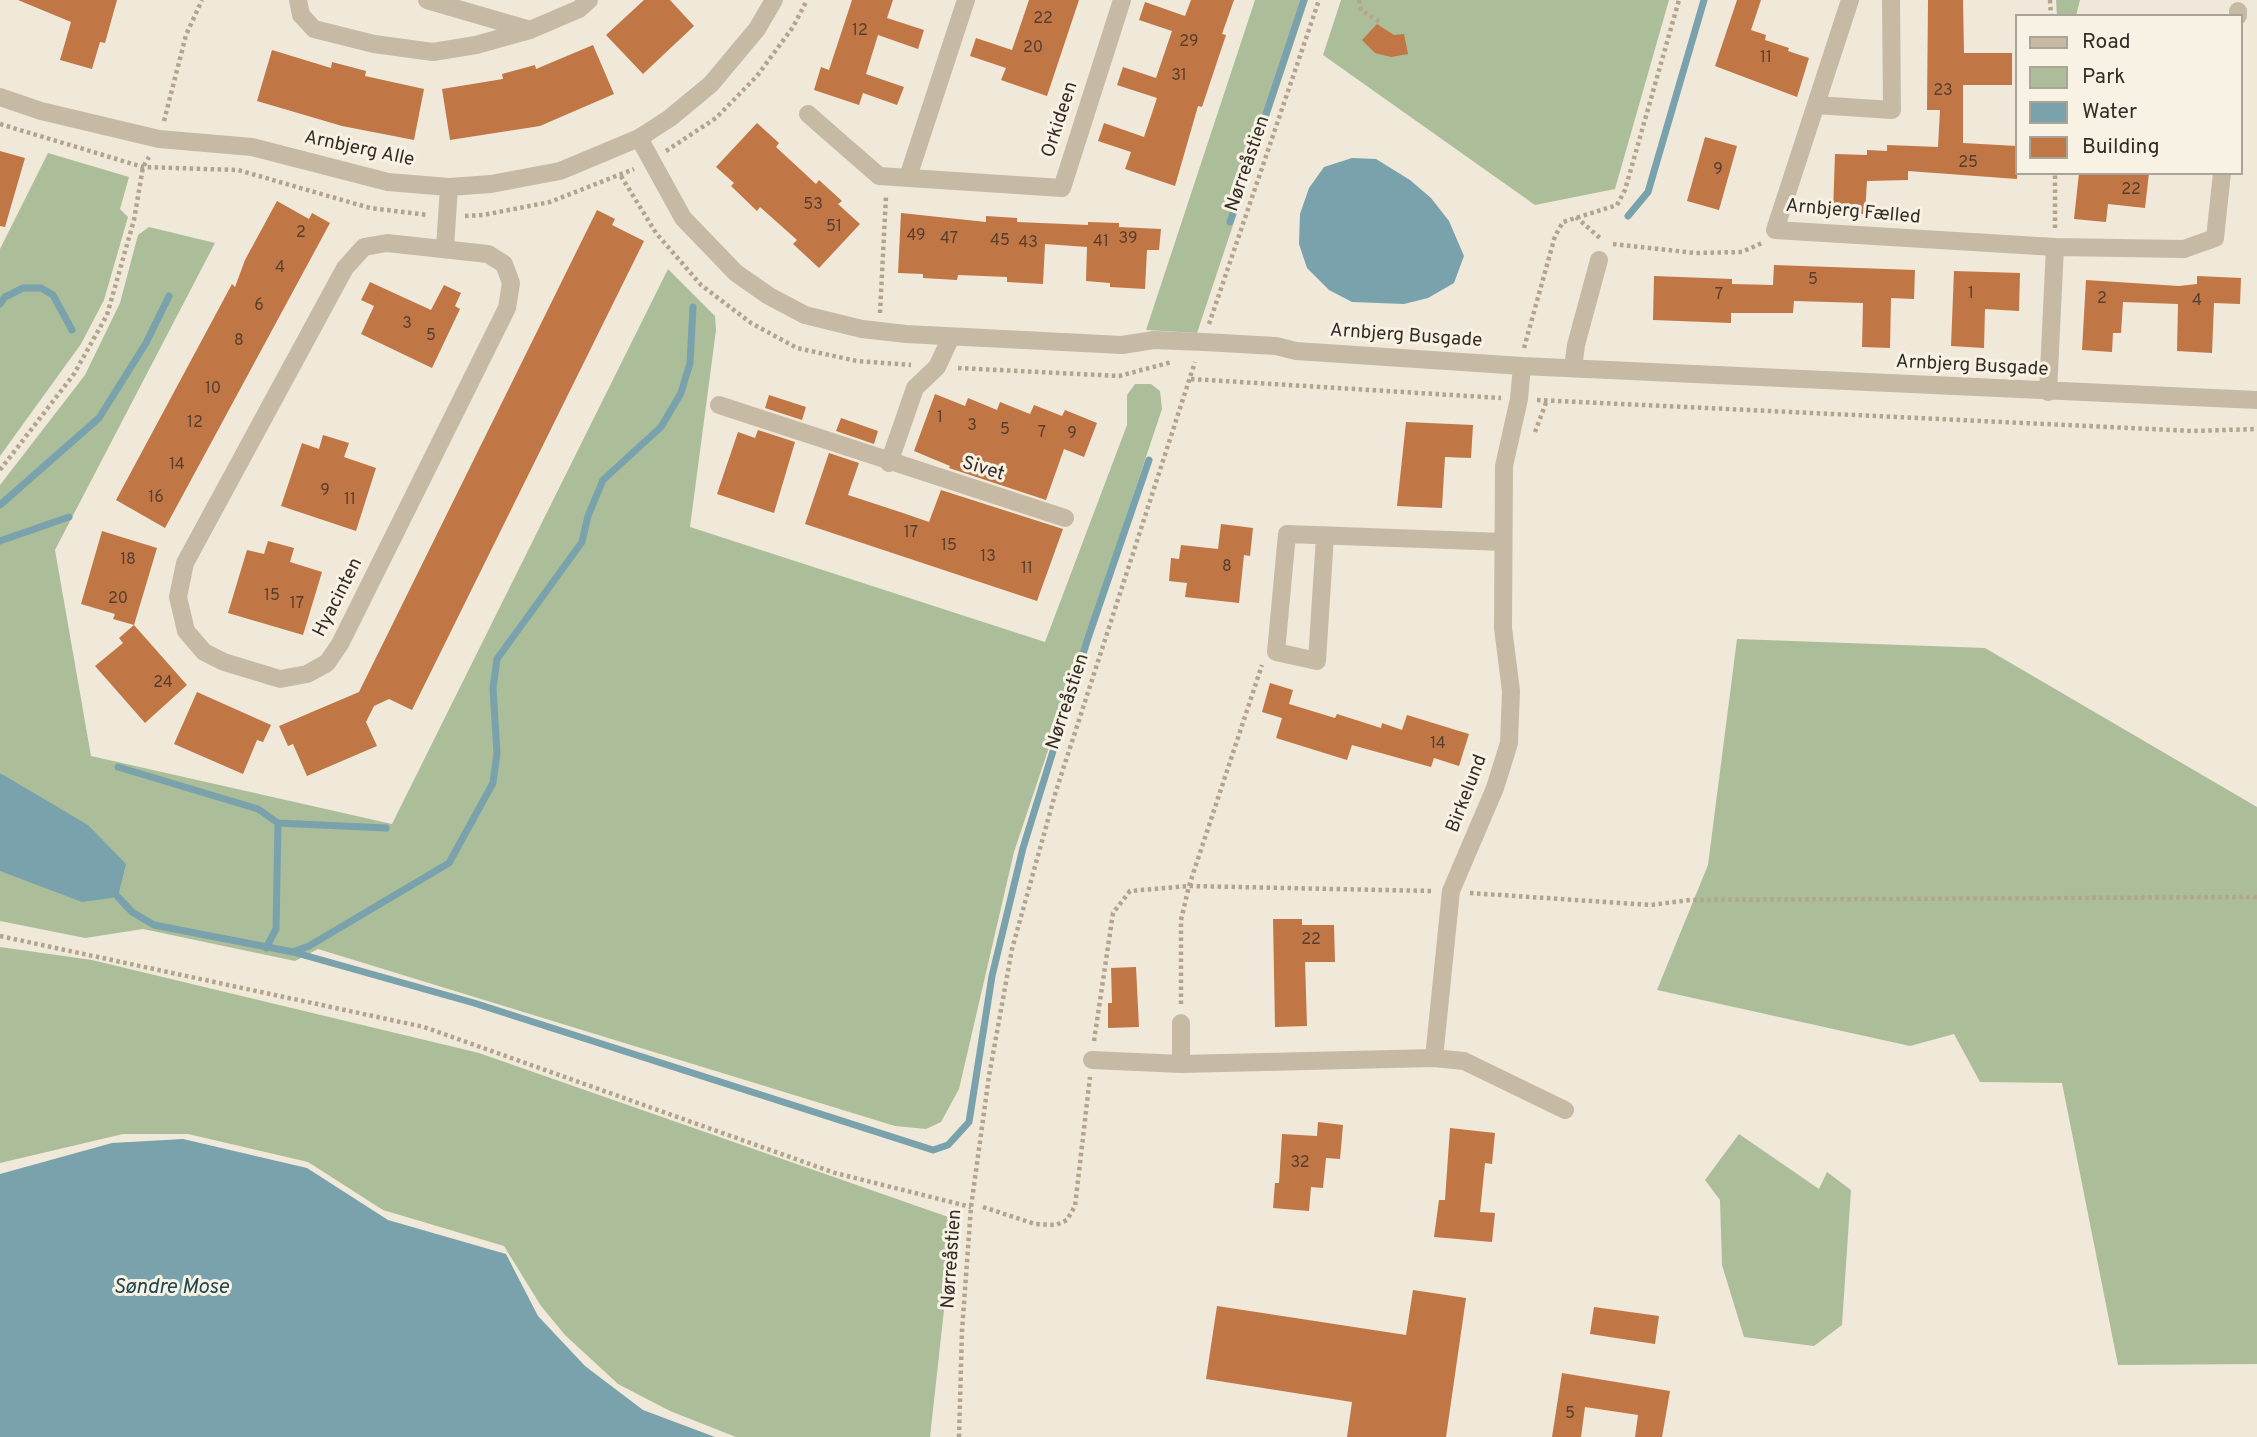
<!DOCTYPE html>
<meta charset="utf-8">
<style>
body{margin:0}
#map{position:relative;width:2257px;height:1437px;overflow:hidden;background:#f0e8d9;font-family:Overpass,sans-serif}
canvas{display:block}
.legend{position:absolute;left:2015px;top:14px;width:228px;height:161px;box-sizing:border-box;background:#f8f2e4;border:2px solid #a9a398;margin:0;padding:9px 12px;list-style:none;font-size:21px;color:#332c26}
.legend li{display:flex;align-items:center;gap:14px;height:35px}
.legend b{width:35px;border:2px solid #a9a398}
</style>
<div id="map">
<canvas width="2257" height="1437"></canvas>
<ul class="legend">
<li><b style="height:9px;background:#c7baa5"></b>Road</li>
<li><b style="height:19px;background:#acbe99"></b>Park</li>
<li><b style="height:19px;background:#79a2ac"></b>Water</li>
<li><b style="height:19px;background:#c17645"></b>Building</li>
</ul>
</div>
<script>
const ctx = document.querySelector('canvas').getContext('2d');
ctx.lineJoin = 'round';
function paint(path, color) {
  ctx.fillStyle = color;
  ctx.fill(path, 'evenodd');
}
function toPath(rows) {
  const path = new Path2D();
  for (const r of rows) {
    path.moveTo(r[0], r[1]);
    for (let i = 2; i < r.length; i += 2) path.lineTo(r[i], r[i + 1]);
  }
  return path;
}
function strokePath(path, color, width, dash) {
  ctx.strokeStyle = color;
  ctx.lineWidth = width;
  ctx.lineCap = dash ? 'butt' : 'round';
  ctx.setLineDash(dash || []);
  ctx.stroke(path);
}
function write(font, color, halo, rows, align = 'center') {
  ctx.font = font + ' Overpass,sans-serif';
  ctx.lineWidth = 6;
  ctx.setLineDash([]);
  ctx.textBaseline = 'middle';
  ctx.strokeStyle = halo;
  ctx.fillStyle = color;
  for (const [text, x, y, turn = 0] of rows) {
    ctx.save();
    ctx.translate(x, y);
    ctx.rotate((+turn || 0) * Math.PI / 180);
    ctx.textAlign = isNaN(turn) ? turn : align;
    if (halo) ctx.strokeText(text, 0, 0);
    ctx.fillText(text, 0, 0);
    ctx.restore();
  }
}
paint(toPath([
 [1255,0,1308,0,1197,333,1146,330],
 [1341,0,1669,0,1615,189,1535,205,1323,55],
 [2056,0,2080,0,2076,16,2057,16],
 [48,153,129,177,120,209,128,217,104,300,81,344,0,456,0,249],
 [149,227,215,243,55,550,91,756,392,824,668,269,715,316,716,330,690,527,1045,642,1127,425,1127,395,1135,384,1151,384,1160,391,1162,409,1014,852,959,1089,941,1122,926,1129,895,1126,318,949,295,961,143,929,85,938,0,921,0,871,16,875,24,789,0,773,0,485,85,375,120,303,138,235],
 [1737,639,1985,648,2257,807,2257,1364,2118,1365,2062,1083,1980,1082,1954,1034,1910,1046,1657,990,1708,865],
 [0,947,92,960,479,1053,954,1219,930,1437,736,1437,670,1411,618,1384,565,1335,541,1306,504,1246,383,1210,308,1162,188,1134,123,1134,0,1163],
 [1739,1134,1819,1189,1827,1172,1851,1190,1842,1325,1814,1346,1744,1337,1722,1265,1720,1200,1705,1180]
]), '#acbe99');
paint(toPath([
 [1352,158,1376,159,1410,180,1431,198,1449,221,1464,256,1454,283,1428,298,1404,304,1352,302,1329,290,1307,268,1299,244,1300,214,1309,188,1324,167],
 [0,773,88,825,126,864,118,897,82,902,0,871],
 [183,1139,307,1168,388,1220,506,1254,538,1316,585,1366,643,1410,715,1437,0,1437,0,1174,112,1143]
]), '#79a2ac');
strokePath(toPath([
 [1628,216,1648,192,1704,0],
 [1230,222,1304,0],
 [0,304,5,297,23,288,41,288,53,295,72,330],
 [0,505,99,418,146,343,169,296],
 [0,541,69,517],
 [118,767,258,809,278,823,386,828],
 [118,897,132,912,154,925,293,952,309,946,449,863,493,783,497,753,493,688,497,659,582,542,588,516,603,480,661,427,681,393,690,363,693,307],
 [266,948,276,929,278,823],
 [293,952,474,1003,933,1150,948,1145,969,1122,992,976,1023,848,1088,638,1149,460]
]), '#79a2ac', 7);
paint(toPath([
 [18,0,117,0,105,43,100,42,92,69,60,60,71,22],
 [644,0,670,0,694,26,643,74,606,35],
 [852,0,893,0,887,18,924,30,918,49,878,35,866,74,904,87,897,105,863,93,859,105,814,90,821,67,829,70],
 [1029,0,1079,0,1047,96,1001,80,1006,68,970,56,976,38,1012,50],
 [1191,0,1234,0,1222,34,1226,35,1202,107,1198,106,1175,186,1125,169,1131,152,1098,141,1104,123,1144,137,1157,98,1117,85,1123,67,1156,78,1172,31,1139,20,1145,2,1185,16],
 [1737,0,1761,0,1751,30,1766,35,1765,40,1789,48,1788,51,1809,58,1797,97,1715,66],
 [1928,0,1963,0,1964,53,2012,53,2012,85,1963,85,1963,143,2017,146,2017,179,1908,171,1908,180,1867,181,1865,214,1833,213,1835,154,1867,155,1867,150,1887,151,1887,145,1938,147,1940,110,1927,110],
 [1377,24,1394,35,1404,34,1408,54,1391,57,1375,53,1362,40],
 [593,45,614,94,540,126,450,140,442,89,503,79,502,74,535,65,536,69],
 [272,50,331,68,332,62,366,71,365,76,424,89,414,140,342,126,257,101],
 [757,123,779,143,776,147,816,184,819,180,842,201,838,204,860,224,819,268,793,244,797,240,760,207,757,211,731,186,734,183,716,167],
 [1705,137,1737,146,1719,210,1687,201],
 [0,151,25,158,5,227,0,226],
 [2079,173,2149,173,2145,208,2108,204,2106,222,2074,219],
 [277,201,309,219,312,213,330,223,165,528,116,500,232,284,235,287,245,260],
 [597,210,615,219,612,225,644,241,412,710,389,699,374,706,366,722,377,746,307,776,293,744,288,746,279,726,359,692],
 [901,213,986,222,986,216,1017,218,1017,222,1088,225,1088,222,1119,223,1119,227,1161,229,1159,250,1147,250,1145,289,1110,287,1110,283,1086,281,1087,247,1045,244,1043,284,1007,282,1007,277,958,275,957,280,923,278,923,274,898,273],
 [1774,265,1915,270,1914,299,1891,298,1890,348,1862,347,1863,303,1794,301,1793,313,1731,313,1731,323,1653,320,1654,276,1732,279,1732,284,1773,285],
 [1954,271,2020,273,2019,311,1985,309,1984,348,1951,346],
 [2197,276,2241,278,2240,304,2214,303,2212,353,2177,351,2178,304,2123,302,2121,333,2113,333,2112,352,2082,350,2086,280,2179,286,2197,284],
 [370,282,431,310,444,285,461,293,455,306,460,309,432,368,361,334,374,306,361,300],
 [935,394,965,406,968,398,997,410,1000,402,1030,414,1034,405,1062,416,1065,410,1097,423,1084,457,1064,449,1046,500,949,468,950,466,914,451],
 [769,395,806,407,802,420,765,408],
 [841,418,878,431,874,444,836,431],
 [1406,422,1473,425,1471,458,1445,457,1442,508,1397,506],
 [758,430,795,442,774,513,717,494,738,432,755,438],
 [323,435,349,443,344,457,376,468,356,531,281,506,302,443,319,449],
 [829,453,859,463,848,495,903,513,929,522,941,490,1063,529,1037,601,805,524],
 [1221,524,1253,528,1250,556,1244,555,1239,603,1185,597,1187,583,1169,581,1171,558,1179,559,1181,545,1218,549],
 [102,531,157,548,134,625,113,619,115,614,81,604],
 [268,541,294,548,290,562,322,572,303,635,228,613,247,550,264,554],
 [134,625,187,685,145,723,95,666,123,643,119,638],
 [1270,683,1293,690,1289,704,1335,718,1337,714,1381,728,1382,723,1402,730,1407,715,1469,734,1459,766,1434,758,1431,767,1352,745,1347,760,1276,738,1282,718,1262,712],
 [197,692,271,725,263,742,257,740,243,774,174,744],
 [1273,919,1302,919,1302,925,1334,925,1335,962,1305,962,1307,1026,1275,1027],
 [1136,967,1139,1027,1108,1028,1108,1003,1112,1003,1111,968],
 [1318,1122,1343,1125,1340,1159,1326,1158,1323,1188,1311,1187,1309,1211,1273,1208,1275,1183,1279,1183,1282,1134,1317,1136],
 [1450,1128,1495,1133,1492,1164,1485,1163,1480,1212,1495,1213,1492,1242,1434,1237,1439,1200,1445,1200],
 [1413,1290,1466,1298,1446,1437,1347,1437,1352,1402,1206,1379,1217,1306,1406,1335],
 [1594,1307,1659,1316,1655,1344,1590,1334],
 [1562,1373,1670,1391,1662,1437,1635,1437,1638,1415,1585,1407,1581,1437,1552,1437]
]), '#c17645');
strokePath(toPath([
 [1359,0,1361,10,1380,22],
 [2050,0,2051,16],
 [164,121,186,35,202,0],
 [0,124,143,167,238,170,370,208,428,215],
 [666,151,716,118,757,76,793,27,807,0],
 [621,176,656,233,701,285,751,323,797,348,857,361,911,365],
 [465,216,483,215,550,202,634,169],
 [1576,217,1601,239],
 [2055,228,2055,173],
 [1613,244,1695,253,1742,252,1762,243],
 [880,313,886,196],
 [1209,324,1319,0],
 [1524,348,1555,236,1563,222,1617,205,1625,190,1679,0],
 [958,368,1119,376,1172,362],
 [1191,379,1501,398],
 [1537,400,2193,431,2257,429],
 [1535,432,1547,400],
 [0,470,74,374,107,315,134,220,143,167,149,157],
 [1470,893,1651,905,1690,900,2257,897],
 [0,936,424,1027,835,1173,971,1207],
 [1181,1004,1181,920,1189,886,1262,665],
 [1094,1041,1113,913,1130,891,1189,886,1433,891],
 [983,1207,1035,1224,1056,1225,1067,1220,1075,1206,1090,1077],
 [959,1437,962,1331,971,1207,989,1076,1012,949,1056,791,1195,362]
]), '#b3a490', 4.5, [3.5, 3.5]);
strokePath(toPath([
 [298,0,301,15,314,29,374,44,433,52,476,45,530,30,579,9,589,0],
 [427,0,530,30],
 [1850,0,1775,230,2055,247,2048,392],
 [2238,16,2238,11],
 [0,97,41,111,159,139,252,147,388,182,449,187,491,184,560,171,639,138,670,118,711,84,757,29,774,0],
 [1816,105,1892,110,1891,0],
 [808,114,879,176,1062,188,1122,0],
 [639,138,683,218,736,273,769,296,805,315,862,329,906,334,1122,345,1154,340,1204,342,1276,346,1296,351,1522,366,2257,400],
 [908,177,966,0],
 [387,243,488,254,504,264,511,283,507,308,340,644,327,663,307,674,280,679,224,662,204,652,186,631,178,597,185,563,345,268,364,247,387,243],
 [2055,247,2184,249,2215,238,2222,173],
 [445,248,449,187],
 [1573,368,1576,345,1599,260],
 [719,405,1065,518],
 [889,463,915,388,937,367,951,337],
 [1325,536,1317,661,1276,652,1287,534,1503,542],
 [1434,1058,1464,1061,1565,1110],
 [1092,1060,1181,1064,1434,1058,1451,891,1495,788,1509,743,1511,691,1503,628,1504,466,1519,399,1522,366],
 [1181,1064,1181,1023]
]), '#c7baa5', 18);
write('16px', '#563e2e', null, [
 ["22",1043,20],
 ["12",860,32],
 ["29",1189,43],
 ["20",1033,49],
 ["11",1766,59],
 ["31",1179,77],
 ["23",1943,92],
 ["25",1968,164],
 ["9",1718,171],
 ["22",2131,191],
 ["53",813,206],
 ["51",834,228],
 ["2",301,234],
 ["49",916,237],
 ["47",949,240],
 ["39",1128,240],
 ["45",1000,242],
 ["41",1101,243],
 ["43",1028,244],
 ["4",280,269],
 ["5",1813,281],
 ["1",1971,295],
 ["7",1719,296],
 ["2",2102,300],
 ["4",2197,302],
 ["6",259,307],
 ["3",407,325],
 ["5",431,337],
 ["8",239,342],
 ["10",213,390],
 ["1",940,419],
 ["12",195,424],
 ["3",972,427],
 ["5",1005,431],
 ["7",1042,434],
 ["9",1072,435],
 ["14",177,466],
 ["9",325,492],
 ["16",156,499],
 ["11",350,501],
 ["17",911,534],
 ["15",949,547],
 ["13",988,558],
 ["18",128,561],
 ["8",1227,568],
 ["11",1027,570],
 ["15",272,597],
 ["20",118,600],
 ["17",297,605],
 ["24",163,684],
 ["14",1438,745],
 ["22",1311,941],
 ["32",1300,1164],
 ["5",1570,1415]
]);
write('19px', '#332c26', '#f8f2e4', [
 ["Orkideen",1061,120,-72],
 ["Arnbjerg Alle",359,150,12],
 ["Nørreåstien",1249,164,-71],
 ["Arnbjerg Fælled",1853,213,5],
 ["Arnbjerg Busgade",1406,337,4],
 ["Arnbjerg Busgade",1972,367,3],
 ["Sivet",983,470,17],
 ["Hyacinten",339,598,-63],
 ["Nørreåstien",1069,702,-72],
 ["Birkelund",1468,794,-69],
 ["Nørreåstien",953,1259,-86]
]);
write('italic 21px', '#1e4753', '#f8f2e4', [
 ["Søndre Mose",171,1289]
]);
</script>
